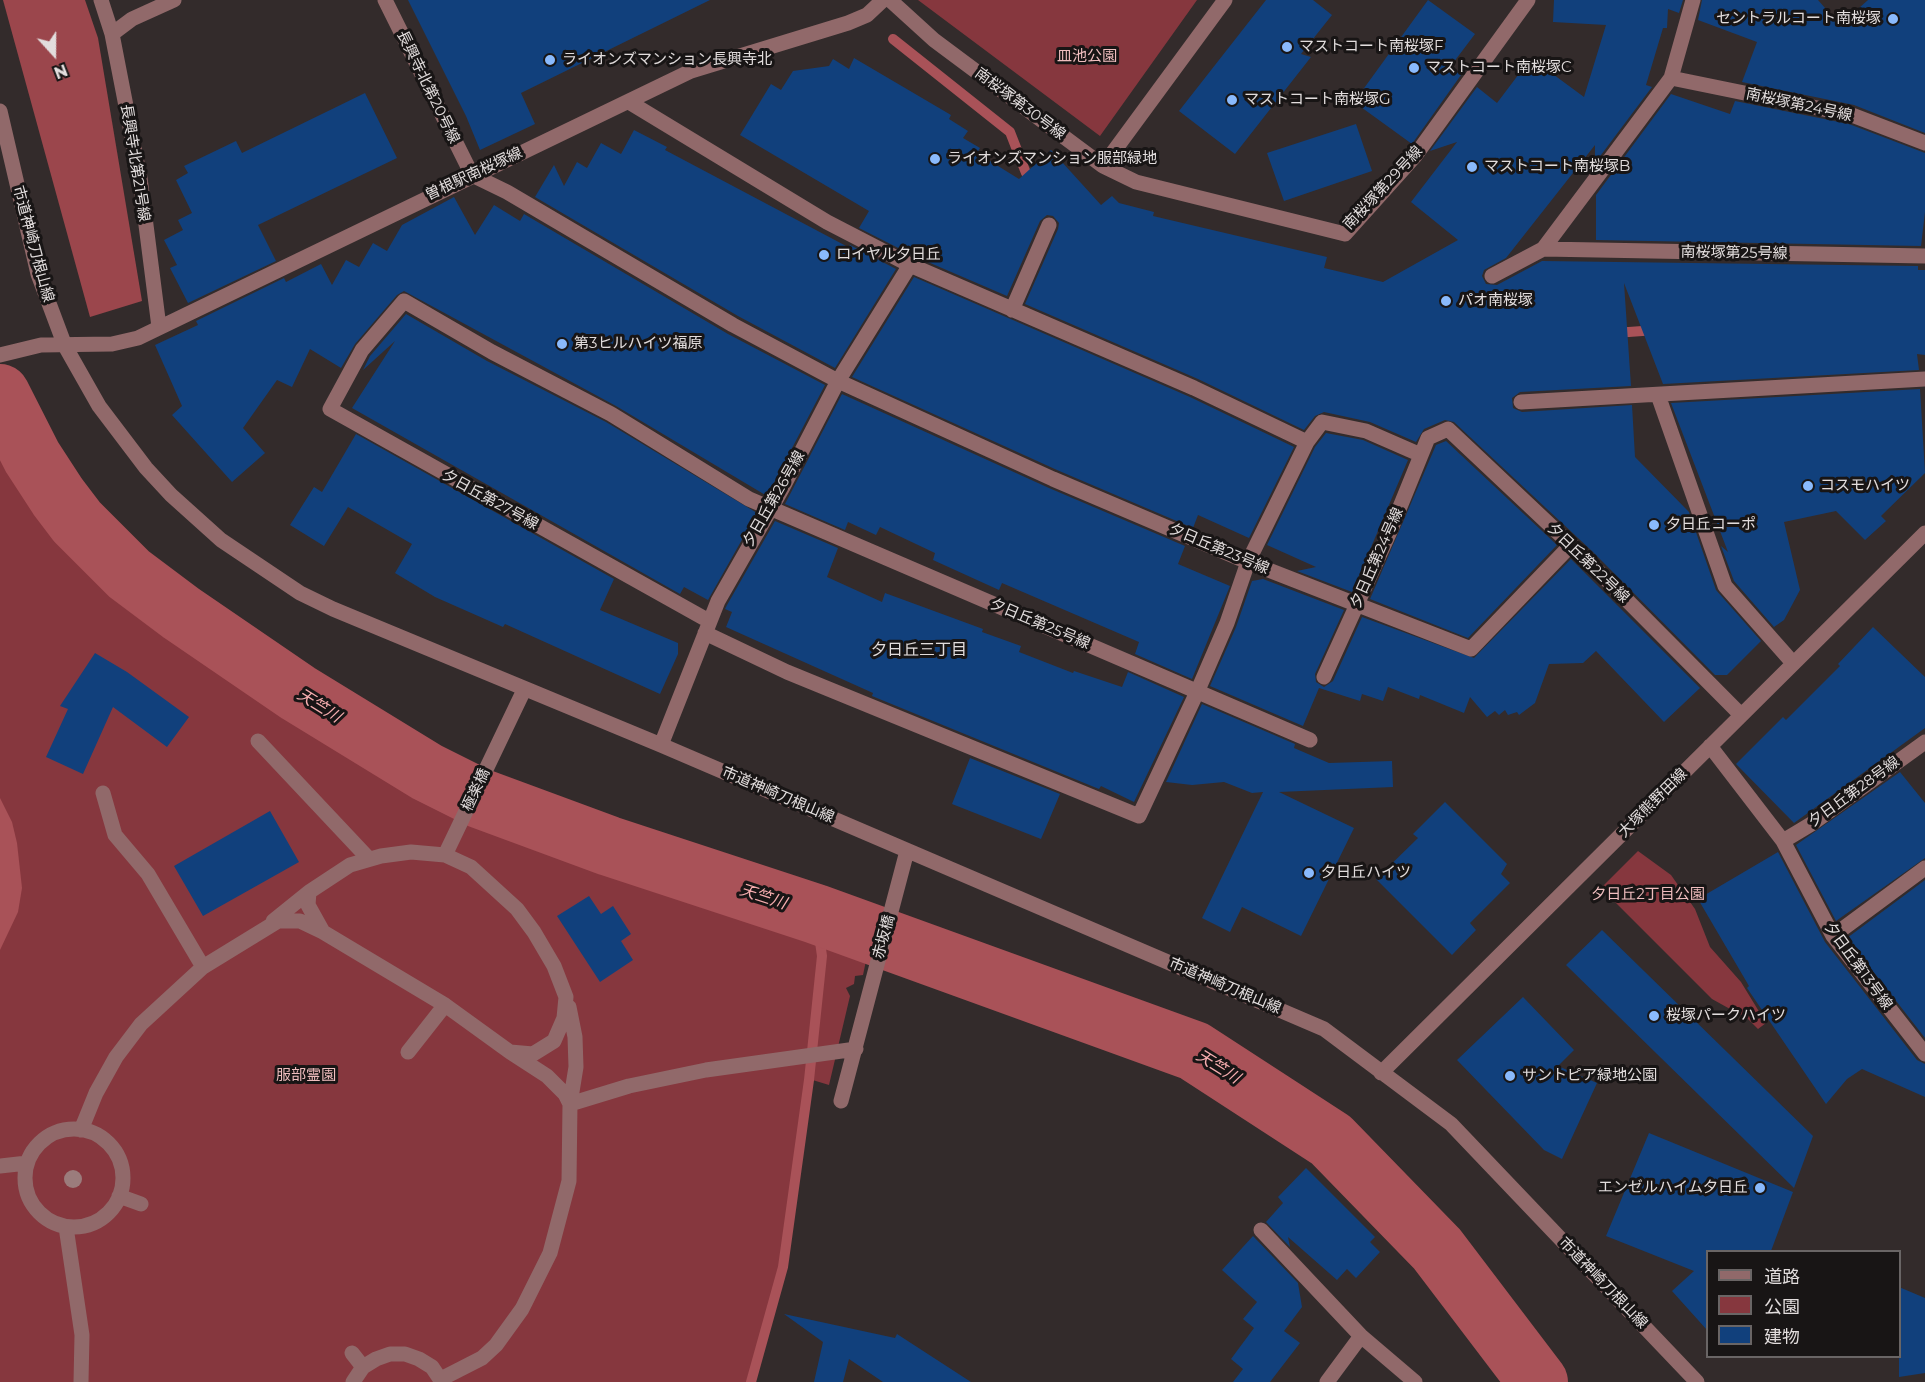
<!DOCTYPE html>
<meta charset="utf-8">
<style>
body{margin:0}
#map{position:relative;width:1925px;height:1382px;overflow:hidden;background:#332b2b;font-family:Montserrat,"Noto Sans JP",sans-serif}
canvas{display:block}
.legend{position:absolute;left:1706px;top:1250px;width:195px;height:108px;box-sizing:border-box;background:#181515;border:2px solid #696565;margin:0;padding:8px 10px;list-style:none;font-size:18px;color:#e2dddd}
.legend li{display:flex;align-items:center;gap:12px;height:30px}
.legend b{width:30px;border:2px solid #696565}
.north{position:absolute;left:24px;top:24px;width:60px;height:60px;-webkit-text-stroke:4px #181515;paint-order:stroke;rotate:159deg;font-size:16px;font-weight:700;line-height:24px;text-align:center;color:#e2dddd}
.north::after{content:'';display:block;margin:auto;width:21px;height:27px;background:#e2dddd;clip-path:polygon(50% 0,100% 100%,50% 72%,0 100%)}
</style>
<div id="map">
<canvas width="1925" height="1382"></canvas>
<ul class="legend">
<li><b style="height:8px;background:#91696a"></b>道路</li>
<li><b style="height:16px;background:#86373e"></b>公園</li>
<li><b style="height:16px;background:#11407c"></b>建物</li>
</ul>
<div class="north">N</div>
</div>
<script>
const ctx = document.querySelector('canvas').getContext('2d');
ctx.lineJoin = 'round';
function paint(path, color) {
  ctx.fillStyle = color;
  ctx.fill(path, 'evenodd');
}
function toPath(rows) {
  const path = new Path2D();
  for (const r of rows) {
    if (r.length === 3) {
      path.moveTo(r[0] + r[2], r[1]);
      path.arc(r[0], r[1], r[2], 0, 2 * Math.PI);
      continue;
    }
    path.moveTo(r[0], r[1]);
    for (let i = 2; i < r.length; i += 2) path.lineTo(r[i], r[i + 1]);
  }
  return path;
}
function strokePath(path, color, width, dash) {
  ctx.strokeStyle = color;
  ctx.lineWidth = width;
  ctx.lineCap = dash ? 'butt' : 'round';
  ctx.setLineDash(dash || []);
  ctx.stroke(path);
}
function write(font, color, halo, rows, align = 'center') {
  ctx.font = font + ' Montserrat,"Noto Sans JP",sans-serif';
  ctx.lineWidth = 6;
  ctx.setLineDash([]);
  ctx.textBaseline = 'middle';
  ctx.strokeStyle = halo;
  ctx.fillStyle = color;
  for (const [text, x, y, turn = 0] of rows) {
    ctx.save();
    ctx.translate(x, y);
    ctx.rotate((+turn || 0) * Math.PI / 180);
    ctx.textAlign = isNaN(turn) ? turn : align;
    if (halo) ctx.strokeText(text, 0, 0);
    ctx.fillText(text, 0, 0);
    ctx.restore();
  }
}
paint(toPath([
 [918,0,1197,0,1100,136],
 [0,434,30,488,56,525,115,587,149,614,351,749,482,823,867,956,863,975,855,976,854,984,846,988,850,996,829,1085,806,1078,780,1266,747,1382,0,1382],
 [1638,851,1671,875,1695,909,1710,947,1741,982,1766,1023,1758,1029,1748,1019,1712,999,1601,888]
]), '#86373e');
paint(toPath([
 [3,0,85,0,98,38,142,301,90,317]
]), '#9b464c');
paint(toPath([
 [0,798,12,822,17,843,22,888,18,912,0,950]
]), '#a95258');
strokePath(toPath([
 [893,39,1010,132,1026,173,1037,179],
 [1615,333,1656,330],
 [751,1382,783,1267,809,1080,822,956,816,914]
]), '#a95258', 10);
strokePath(toPath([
 [0,394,32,457,58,497,77,522,129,574,181,613,298,693,427,772,479,798,609,846,816,914,1194,1051,1331,1140,1437,1249,1538,1382]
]), '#a95258', 60);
paint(toPath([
 [408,0,710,0,521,93,535,124,480,150,466,116],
 [1266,0,1313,0,1332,15,1301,54,1311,57,1235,154,1179,111],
 [1428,0,1475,34,1450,67,1461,75,1412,144,1354,102],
 [1554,0,1683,0,1679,13,1668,9,1667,28,1663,28,1646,85,1652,87,1595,163,1595,145,1506,258,1484,270,1482,276,1486,284,1497,285,1542,261,1918,266,1918,270,1925,270,1925,355,1917,354,1919,370,1663,384,1624,283,1631,386,1520,392,1512,398,1513,408,1522,412,1632,405,1635,457,1689,512,1716,590,1761,641,1727,675,1715,675,1593,552,1454,422,1445,420,1424,429,1416,442,1370,422,1324,412,1315,416,1304,430,1198,379,1025,304,1058,229,1059,223,1053,216,1047,215,1040,221,1007,296,914,256,859,228,869,211,740,135,771,84,781,90,793,71,829,66,833,59,849,69,854,58,951,115,949,119,968,131,963,138,980,148,977,153,1019,179,1051,150,1101,205,1112,196,1119,203,1154,212,1153,216,1327,257,1324,268,1383,282,1458,240,1411,202,1457,142,1430,151,1477,87,1497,103,1531,58,1584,97,1606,25,1553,22],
 [1702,0,1818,0,1840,25,1868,0,1925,0,1925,133,1854,105,1742,82,1757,42,1698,20],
 [365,93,397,158,258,225,276,261,188,303,170,268,177,265,164,240,183,230,178,220,192,213,176,180,188,173,184,166,236,141,242,153],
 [1671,94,1730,114,1735,101,1849,124,1925,153,1925,212,1921,246,1596,240,1596,195],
 [1356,124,1372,171,1284,201,1267,153],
 [634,130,667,147,665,150,848,247,850,245,896,269,835,368,738,316,535,197,554,165,564,186,577,162,587,168,601,143,621,154],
 [454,197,475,235,494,205,520,221,524,214,728,334,825,385,767,496,616,406,404,291,397,295,355,344,341,368,310,349,292,387,277,380,243,428,265,453,232,482,172,415,182,406,155,345,198,325,196,321,284,278,286,282,321,264,332,285,346,260,359,267,373,243,387,251,402,225],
 [914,277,1190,397,1294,447,1249,538,1198,515,1193,528,1057,470,852,377],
 [406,314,487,361,606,422,757,513,708,600,684,587,680,594,352,408,395,341,363,370,370,356],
 [1920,389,1925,473,1881,516,1886,521,1865,540,1836,511,1784,522,1800,590,1784,620,1774,627,1734,581,1721,546,1728,552,1671,403],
 [842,394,1049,488,1185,546,1178,564,1230,586,1192,679,1135,654,1139,642,1002,583,999,590,933,560,935,553,880,527,876,535,848,522,845,530,785,504],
 [1326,433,1363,440,1408,460,1352,592,1297,571,1316,567,1267,545,1315,447],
 [356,434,614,579,600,610,678,643,678,654,660,694,505,624,503,627,435,597,395,573,412,544,348,507,324,546,290,525,314,487,322,492],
 [1446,441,1557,545,1468,638,1370,599,1436,445],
 [775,521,838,548,827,577,882,602,885,593,983,629,982,632,1021,646,1019,652,1073,673,1074,671,1122,687,1128,672,1184,697,1134,802,1101,786,1099,789,872,696,873,693,726,627,732,612,725,609,727,605],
 [1571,559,1700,688,1664,722,1596,651,1583,663,1549,664,1535,703,1519,715,1517,712,1508,715,1505,710,1499,715,1495,711,1487,717,1470,697,1464,713,1420,695,1419,699,1388,687,1383,701,1362,694,1360,701,1319,688,1303,726,1210,686,1236,627,1252,581,1263,579,1344,610,1315,674,1316,682,1324,687,1333,681,1362,617,1474,658],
 [1873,627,1925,677,1925,728,1794,823,1736,764,1783,717,1786,720,1840,666,1838,664],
 [95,653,127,672,189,717,167,747,113,707,83,774,46,757,68,709,60,706],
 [1202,704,1295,744,1294,748,1329,763,1392,761,1393,787,1279,792,1354,828,1301,936,1242,907,1230,932,1202,918,1263,792,1252,793,1224,782,1192,785,1166,782],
 [970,758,1060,794,1041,839,952,804],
 [1900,772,1925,803,1925,858,1836,921,1796,845],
 [1445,802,1507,864,1501,874,1510,883,1470,923,1476,930,1452,955,1376,879,1418,838,1413,834],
 [270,811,299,862,203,916,174,866],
 [1778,852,1825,942,1917,1060,1925,1064,1925,1097,1862,1069,1847,1079,1826,1104,1747,988,1749,986,1698,899],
 [1925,880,1925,1038,1847,938],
 [589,896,601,914,613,906,631,934,621,941,633,960,600,982,557,916],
 [1602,930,1813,1136,1794,1188,1566,965],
 [1523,997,1574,1050,1558,1066,1597,1083,1562,1159,1544,1150,1457,1060],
 [1649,1133,1793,1192,1771,1251,1707,1251,1707,1330,1672,1291,1694,1271,1606,1236],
 [1306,1168,1375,1237,1370,1242,1380,1252,1356,1278,1347,1269,1337,1280,1288,1237,1290,1247,1266,1222,1283,1203,1278,1197],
 [1253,1236,1298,1283,1302,1307,1284,1331,1300,1343,1270,1382,1233,1382,1243,1369,1231,1359,1254,1328,1243,1319,1257,1302,1222,1270],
 [1899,1287,1925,1298,1925,1373,1899,1377],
 [784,1314,895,1338,897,1334,971,1382,883,1382,849,1359,843,1382,814,1382,823,1342]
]), '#11407c');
strokePath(toPath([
 [101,0,112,34,140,178,159,327],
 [385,0,472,175,507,192,733,325,838,381,1053,479,1248,562,1471,649,1571,545],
 [890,0,934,40,1103,166,1225,0],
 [112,34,132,19,174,0],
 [1671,78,1852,115,1925,143],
 [629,102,827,222,910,265,1194,388,1307,442],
 [0,111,38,274,65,346,99,406,146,468,171,495,221,540,300,593,333,609,661,745,1324,1029,1451,1124,1697,1382],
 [1103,166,1136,182,1345,234,1415,156,1528,0],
 [1543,249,1925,256],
 [1492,276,1543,249,1671,78,1693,0],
 [1012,310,1049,225],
 [0,355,41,345,112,344,138,338,691,71,848,23,867,15,883,0],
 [1658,395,1725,586,1793,663],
 [1521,402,1925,379],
 [709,621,330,409,362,350,404,301,492,352,611,414,749,499,1310,740],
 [705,633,787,672,1139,816,1198,690,1227,623,1248,562,1307,442,1322,422,1366,431,1421,455],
 [1324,677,1389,534,1428,438,1448,429,1586,559,1741,715],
 [258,741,369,859],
 [661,745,718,601,782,489,838,381,910,265],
 [1710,746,1783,841,1833,936,1925,1054],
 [103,793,115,835,148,874,203,967],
 [1783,841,1813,823,1925,742],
 [445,855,524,690],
 [273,921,309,892],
 [1833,936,1925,868],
 [408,1052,445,1005],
 [510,1052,533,1054,554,1041,564,1018,566,997,554,966,534,932,517,909,471,867,445,855,411,852,381,856,350,865,309,892,308,905,323,932,445,1005,510,1052,547,1076,565,1094,570,1104],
 [1381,1073,1925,533],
 [841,1101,907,851],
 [570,1104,629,1086,706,1070,856,1049],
 [74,1178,49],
 [81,1130,96,1093,116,1057,141,1024,203,967,278,921,300,921,323,932],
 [0,1166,27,1163],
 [119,1196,141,1204],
 [66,1227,82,1335,81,1382],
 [1261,1230,1361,1336],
 [352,1353,363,1367],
 [441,1379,482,1358,496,1345,522,1309,550,1253,569,1181,570,1104,576,1067,575,1037,569,1007],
 [353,1382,363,1367,376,1359,390,1354,405,1354,419,1359,432,1367,442,1382],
 [1327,1382,1361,1336,1415,1382]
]), '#91696a', 15);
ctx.fillStyle = '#9b7c7c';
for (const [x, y] of [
 [73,1179]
]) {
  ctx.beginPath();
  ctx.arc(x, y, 9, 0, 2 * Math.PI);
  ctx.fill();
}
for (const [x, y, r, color] of [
 [1893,19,6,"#8abafc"],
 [1287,47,6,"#8abafc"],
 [550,60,6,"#8abafc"],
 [1414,68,6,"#8abafc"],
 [1232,100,6,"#8abafc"],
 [935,159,6,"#8abafc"],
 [1472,167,6,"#8abafc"],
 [824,255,6,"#8abafc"],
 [1446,301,6,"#8abafc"],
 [562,344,6,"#8abafc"],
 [1808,486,6,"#8abafc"],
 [1654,525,6,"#8abafc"],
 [1309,873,6,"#8abafc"],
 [1654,1016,6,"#8abafc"],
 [1510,1076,6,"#8abafc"],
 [1760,1188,6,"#8abafc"]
]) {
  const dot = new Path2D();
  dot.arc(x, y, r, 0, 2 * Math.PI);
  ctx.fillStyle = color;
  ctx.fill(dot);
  strokePath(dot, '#181515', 2);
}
write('15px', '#e2dddd', '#181515', [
 ["セントラルコート南桜塚",1881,19,"right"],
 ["マストコート南桜塚F",1299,47],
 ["ライオンズマンション長興寺北",562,60],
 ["マストコート南桜塚C",1426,68],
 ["マストコート南桜塚G",1244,100],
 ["ライオンズマンション服部緑地",947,159],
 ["マストコート南桜塚B",1484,167],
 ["ロイヤル夕日丘",836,255],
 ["パオ南桜塚",1458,301],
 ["第3ヒルハイツ福原",574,344],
 ["コスモハイツ",1820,486],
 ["夕日丘コーポ",1666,525],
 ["夕日丘ハイツ",1321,873],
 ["桜塚パークハイツ",1666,1016],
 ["サントピア緑地公園",1522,1076],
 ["エンゼルハイム夕日丘",1748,1188,"right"]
], 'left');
write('15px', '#f0bebf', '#181515', [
 ["皿池公園",1087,57],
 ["夕日丘2丁目公園",1648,895],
 ["服部霊園",306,1076]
]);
write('15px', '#e2dddd', '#181515', [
 ["長興寺北第20号線",428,87,64],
 ["南桜塚第30号線",1020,104,37],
 ["南桜塚第24号線",1799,105,12],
 ["長興寺北第21号線",135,163,81],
 ["曽根駅南桜塚線",474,174,-25],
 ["南桜塚第29号線",1383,188,-47],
 ["市道神崎刀根山線",33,244,75],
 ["南桜塚第25号線",1734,253,1],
 ["夕日丘第26号線",774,499,-60],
 ["夕日丘第27号線",490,500,29],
 ["夕日丘第23号線",1219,549,23],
 ["夕日丘第24号線",1377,558,-66],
 ["夕日丘第22号線",1588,563,44],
 ["夕日丘第25号線",1040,624,23],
 ["極楽橋",476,790,-65],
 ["夕日丘第28号線",1854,792,-36],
 ["市道神崎刀根山線",778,795,23],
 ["大塚熊野田線",1653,803,-45],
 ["赤坂橋",884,937,-75],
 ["夕日丘第13号線",1858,966,54],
 ["市道神崎刀根山線",1225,986,23],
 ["市道神崎刀根山線",1603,1283,46]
]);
write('16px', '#e2dddd', '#181515', [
 ["夕日丘三丁目",919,650]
]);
write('italic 16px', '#f6adaf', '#181515', [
 ["天竺川",319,706,32],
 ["天竺川",763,897,18],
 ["天竺川",1218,1067,32]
]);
</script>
